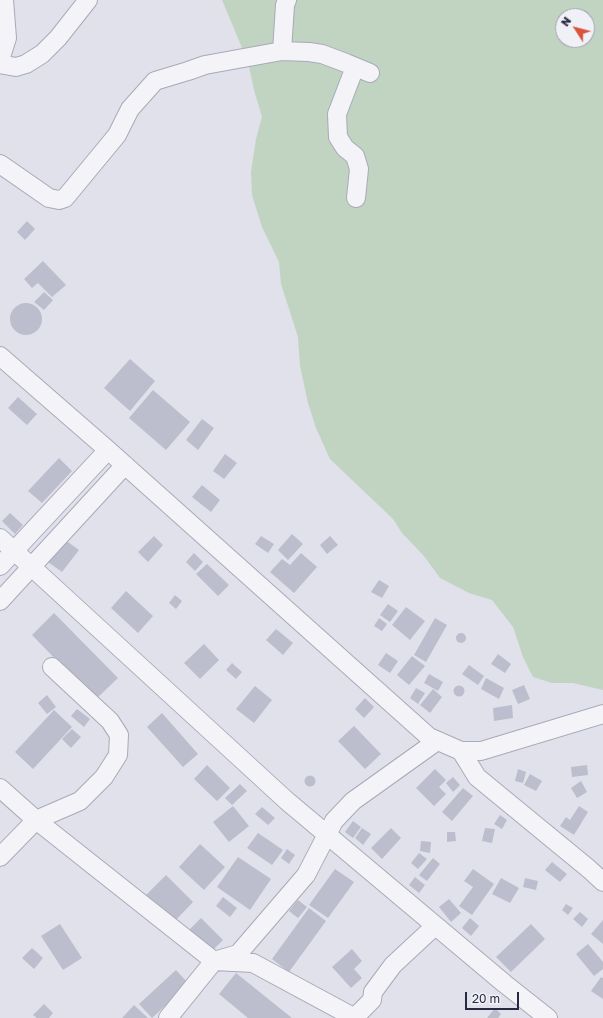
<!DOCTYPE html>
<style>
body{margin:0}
#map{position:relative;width:603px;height:1018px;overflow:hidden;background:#e0e1ea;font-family:"Golos Text",sans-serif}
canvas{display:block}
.north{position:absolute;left:555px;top:8px;width:40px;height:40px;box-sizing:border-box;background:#f0f0f7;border:1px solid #a0a0af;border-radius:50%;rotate:306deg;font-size:11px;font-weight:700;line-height:16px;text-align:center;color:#272942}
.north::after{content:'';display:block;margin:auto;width:14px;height:18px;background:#d7543d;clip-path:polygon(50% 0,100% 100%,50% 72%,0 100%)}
.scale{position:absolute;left:465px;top:992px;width:54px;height:18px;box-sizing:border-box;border:2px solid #272942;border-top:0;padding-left:5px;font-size:12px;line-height:14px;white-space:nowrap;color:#272942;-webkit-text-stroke:3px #f0f0f7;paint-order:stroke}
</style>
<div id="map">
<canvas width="603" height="1018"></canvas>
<div class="north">N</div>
<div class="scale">20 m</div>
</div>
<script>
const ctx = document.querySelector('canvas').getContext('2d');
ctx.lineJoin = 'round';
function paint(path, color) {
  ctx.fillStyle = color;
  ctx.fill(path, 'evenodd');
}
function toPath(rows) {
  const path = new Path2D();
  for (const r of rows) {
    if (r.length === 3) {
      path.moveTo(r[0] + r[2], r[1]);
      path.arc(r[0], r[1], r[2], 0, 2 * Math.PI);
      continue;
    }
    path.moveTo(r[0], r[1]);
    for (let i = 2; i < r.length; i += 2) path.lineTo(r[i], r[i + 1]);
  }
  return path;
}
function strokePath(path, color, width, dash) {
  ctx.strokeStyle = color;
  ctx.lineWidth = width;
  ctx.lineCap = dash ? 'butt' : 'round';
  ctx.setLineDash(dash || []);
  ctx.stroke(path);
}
paint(toPath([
 [222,0,603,0,603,690,573,683,552,683,533,677,523,657,513,627,492,600,469,593,440,578,424,556,402,533,393,519,330,459,316,428,308,403,300,366,298,337,281,284,279,262,262,227,252,195,251,172,256,139,262,117,254,90,248,62],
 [563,16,587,16,587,40,563,40]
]), '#c0d4c1');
paint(toPath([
 [27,221,35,229,25,240,17,232],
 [43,261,66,285,52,297,38,283,32,288,24,279],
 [44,292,53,300,44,310,34,302],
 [26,319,16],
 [130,359,155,381,130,411,104,388],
 [153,390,190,422,166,450,129,418],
 [18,397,37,414,27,425,8,408],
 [202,419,214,428,198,450,186,440],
 [225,454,237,463,224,479,213,471],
 [59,458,72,471,42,503,28,491],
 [202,485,220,500,211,512,192,497],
 [10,513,23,525,15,534,2,521],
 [292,534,303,544,288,560,278,550],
 [154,536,163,545,148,562,138,552],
 [261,536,274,544,268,553,255,544],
 [330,536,338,545,327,554,320,545],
 [65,540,79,550,62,572,48,562],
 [194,553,203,562,195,571,186,562],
 [301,553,317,567,294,593,270,572,282,559,290,565],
 [207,564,229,585,218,596,196,574],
 [379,580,389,586,382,598,371,592],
 [126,591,153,616,138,633,111,608],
 [175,595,182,601,176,609,169,603],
 [388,604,398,611,390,622,380,615],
 [406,607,425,621,410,640,392,625],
 [54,613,118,678,95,700,32,635],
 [379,618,387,624,382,631,374,626],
 [435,618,447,625,426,662,414,655],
 [276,629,293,643,283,655,266,640],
 [461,638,5],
 [204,644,219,660,200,679,184,663],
 [386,653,398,661,390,673,378,665],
 [498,654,511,664,505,673,491,664],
 [412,656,425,666,409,685,397,675],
 [232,663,242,672,236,679,226,670],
 [469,665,484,676,478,685,462,674],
 [429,674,443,682,438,691,424,683],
 [486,678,504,688,499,699,481,689],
 [524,685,530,699,518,704,512,690],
 [459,691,5.5],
 [255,686,272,700,254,723,236,709],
 [416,688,425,693,418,704,410,698],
 [433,689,442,697,430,713,420,705],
 [47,695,56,707,47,714,38,703],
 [365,698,374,707,364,718,355,709],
 [512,705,513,718,494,721,493,708],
 [77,709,90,719,84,727,71,716],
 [54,710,72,727,33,769,15,752],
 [162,713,198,754,183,767,147,727],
 [354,726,381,754,365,769,338,741],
 [72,729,81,737,71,748,62,739],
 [207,765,230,788,217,801,194,779],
 [587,765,588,775,572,777,571,767],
 [435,769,446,780,439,787,446,794,434,806,416,788],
 [518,769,526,772,523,783,515,781],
 [530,774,542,781,536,791,524,785],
 [310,781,5.5],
 [453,777,460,785,453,792,446,783],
 [581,781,587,792,577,798,571,788],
 [240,784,247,791,232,805,225,798],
 [463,788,473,796,452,821,442,812],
 [233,806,249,826,229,842,213,822],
 [579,806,588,812,574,835,560,826,566,817,570,820],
 [262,807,275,818,268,825,255,814],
 [500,815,507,820,502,829,494,824],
 [353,821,361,827,353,838,345,832],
 [362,828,371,834,363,845,355,838],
 [391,828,401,838,382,859,371,848],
 [485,828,495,829,492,843,482,841],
 [447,832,455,832,456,841,447,842],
 [258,833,283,850,272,865,247,848],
 [421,841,431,842,430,853,420,851],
 [200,844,225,867,204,890,179,867],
 [287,849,295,855,289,864,281,858],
 [419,853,427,859,418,869,411,863],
 [238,857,271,879,250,910,217,887],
 [433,858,440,864,427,881,419,875],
 [552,862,567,874,560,882,545,870],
 [335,869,354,882,328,918,309,905],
 [473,869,494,884,472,915,459,906,473,887,464,881],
 [166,875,193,902,173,923,146,895],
 [415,877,425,885,419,893,409,885],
 [501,878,519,888,510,903,492,894],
 [525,878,538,881,536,890,523,887],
 [223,897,237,908,230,917,216,906],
 [449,899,461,913,451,922,439,907],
 [298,900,307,907,298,918,289,911],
 [566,904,573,908,568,915,562,910],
 [309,908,326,921,289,972,272,959],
 [580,912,588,919,582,927,573,919],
 [201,918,223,940,211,952,189,930],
 [470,918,479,926,471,936,462,928],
 [603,920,603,944,591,934],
 [60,924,82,958,63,970,41,936],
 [531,924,545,939,511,972,496,957],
 [588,944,603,962,603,969,594,976,576,954],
 [32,948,43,958,34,969,22,958],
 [352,949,362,961,354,969,362,978,351,988,332,967],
 [176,970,189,984,152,1018,139,1004],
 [236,973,292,1018,248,1018,219,994],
 [601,977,603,978,603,999,591,991],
 [44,1004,53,1013,49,1018,37,1018,33,1015],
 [134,1005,148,1018,122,1018],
 [495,1008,501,1014,498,1018,487,1018]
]), '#bdbecd');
const minor = toPath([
 [287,0,285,5,282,51,309,52,322,54,346,63,370,73],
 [0,60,7,38,4,0],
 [0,64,16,67,26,64,42,54,58,38,88,0],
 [355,67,337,114,338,137,345,148,355,156,359,169,356,198],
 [0,164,49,198,59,200,65,198,117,135,130,109,155,81,188,71,205,65,282,51],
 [0,356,108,450,429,737,461,751,481,751,603,714],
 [0,538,287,801,505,984,548,1018],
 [0,566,108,450],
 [0,601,125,465],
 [461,751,477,777,589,869,603,882],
 [0,788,36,820,214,961,253,963,355,1018],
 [0,857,36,820,80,801,104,777,118,755,119,735,110,721,52,667],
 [168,1018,214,961,238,954,306,875,334,821,353,801,437,741],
 [354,1018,372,1000,373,992,393,965,435,926]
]);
strokePath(minor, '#a8aab8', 20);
strokePath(minor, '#f3f3f8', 18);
</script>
